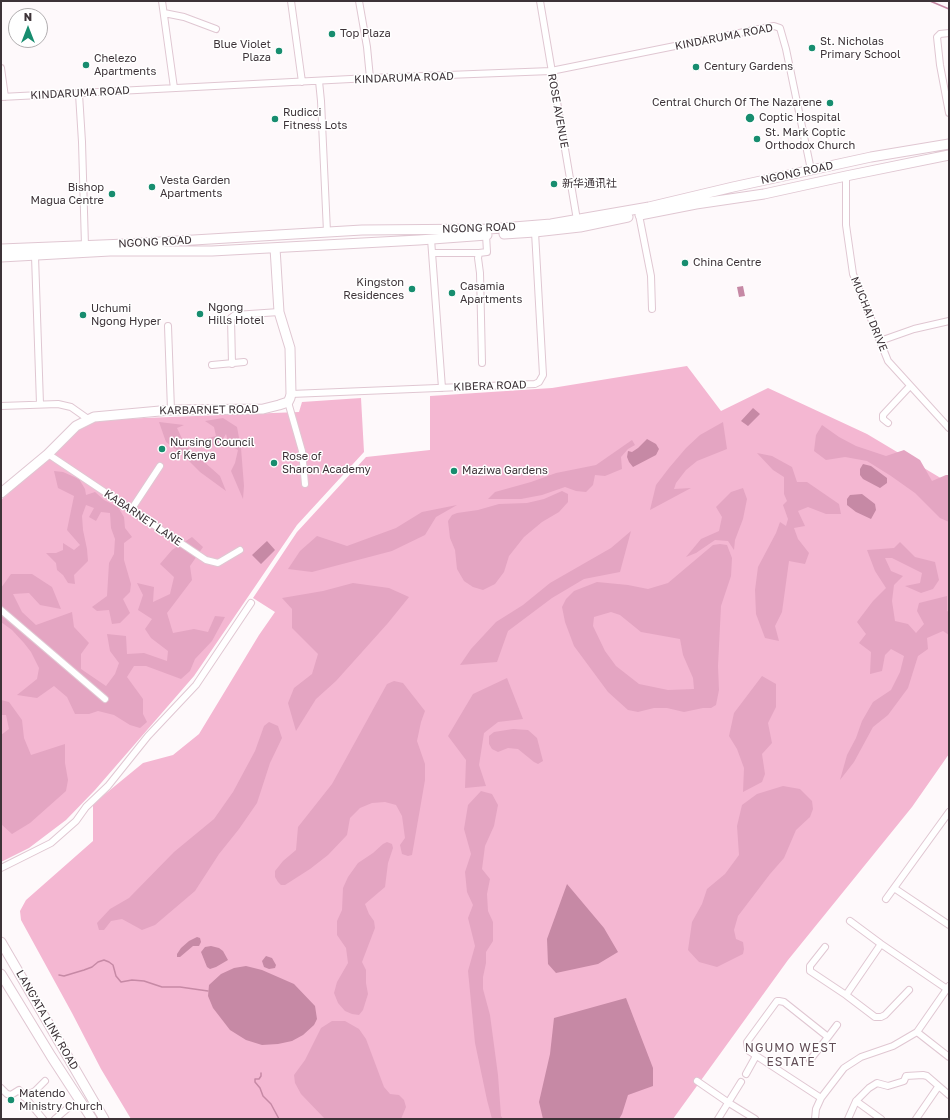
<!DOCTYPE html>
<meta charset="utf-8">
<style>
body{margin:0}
#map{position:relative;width:950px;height:1120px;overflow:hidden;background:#fef9fb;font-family:"Golos Text",sans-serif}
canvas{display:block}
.frame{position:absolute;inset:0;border:2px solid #3d3338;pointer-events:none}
.north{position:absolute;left:8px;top:8px;width:40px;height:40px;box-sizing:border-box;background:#fff;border:1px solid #b1adaf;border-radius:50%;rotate:0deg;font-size:11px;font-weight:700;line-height:16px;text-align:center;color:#3d3338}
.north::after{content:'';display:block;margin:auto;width:14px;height:18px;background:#178d6f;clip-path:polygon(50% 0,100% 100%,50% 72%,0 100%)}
</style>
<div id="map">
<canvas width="950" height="1120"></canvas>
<div class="frame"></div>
<div class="north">N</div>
</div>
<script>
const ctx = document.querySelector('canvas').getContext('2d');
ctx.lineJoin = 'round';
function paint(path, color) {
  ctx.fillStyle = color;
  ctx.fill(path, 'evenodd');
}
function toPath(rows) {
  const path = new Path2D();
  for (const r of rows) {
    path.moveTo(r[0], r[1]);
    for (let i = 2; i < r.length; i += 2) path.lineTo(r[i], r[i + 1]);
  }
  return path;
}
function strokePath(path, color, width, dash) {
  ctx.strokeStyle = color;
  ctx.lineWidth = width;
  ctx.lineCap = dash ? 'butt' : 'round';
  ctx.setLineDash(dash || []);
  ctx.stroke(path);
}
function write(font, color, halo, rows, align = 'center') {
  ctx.font = font + ' "Golos Text","Noto Sans SC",sans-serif';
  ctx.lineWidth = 3;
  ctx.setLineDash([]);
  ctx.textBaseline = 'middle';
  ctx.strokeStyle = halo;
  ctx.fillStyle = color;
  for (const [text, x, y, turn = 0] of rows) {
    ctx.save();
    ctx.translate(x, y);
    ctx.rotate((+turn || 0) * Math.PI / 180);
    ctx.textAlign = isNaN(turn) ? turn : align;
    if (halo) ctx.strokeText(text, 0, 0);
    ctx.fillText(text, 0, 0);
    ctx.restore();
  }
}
paint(toPath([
 [687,366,721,411,768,388,867,434,949,483,949,754,912,807,788,960,673,1119,131,1119,101,1069,72,1013,21,920,20,911,26,900,93,841,93,804,143,763,173,755,199,734,259,635,275,612,253,598,297,532,366,457,430,450,430,396,552,388],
 [361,398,364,452,297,525,194,676,95,790,66,820,29,848,1,862,1,500,37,468,83,425,93,420,299,412,302,402]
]), '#f4b7d2');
paint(toPath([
 [223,418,237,427,241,448,244,486,243,499,231,471,235,463,238,450,229,445,226,434,221,442,204,448,200,440,216,436,214,427,205,421],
 [159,422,184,425,177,428,185,445,220,476,226,491,200,472,182,454,166,442],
 [723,422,727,449,697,461,686,470,676,483,674,489,691,488,650,510,656,485,669,468,686,448,700,435],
 [822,425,839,437,856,446,886,456,904,450,920,460,932,481,946,475,949,475,949,522,940,518,915,493,891,476,867,461,845,457,826,460,814,451,816,435],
 [632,440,635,445,628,449,621,457,622,469,605,476,595,475,593,485,586,492,576,491,565,487,542,495,521,499,488,499,495,492,531,482,556,473,596,465],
 [757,453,772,456,792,467,797,482,807,482,839,504,841,514,826,514,808,507,798,511,805,526,794,528,798,539,809,553,805,564,789,561,782,612,775,626,779,641,765,638,756,614,755,590,758,567,776,533,780,522,786,526,788,519,783,505,787,501,784,494,784,477,773,470],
 [54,471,63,472,79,479,85,489,86,495,95,492,104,500,118,507,124,517,125,528,132,537,124,543,124,560,131,584,130,592,123,599,130,613,120,623,112,624,109,610,97,611,92,607,107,596,109,563,114,554,115,539,111,528,110,513,101,512,96,521,89,517,94,508,86,505,82,516,83,530,87,549,88,561,74,575,75,584,68,583,63,575,57,570,56,563,46,553,56,553,63,550,63,543,74,550,80,545,67,530,74,496,58,488],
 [743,488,747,499,743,519,735,540,734,550,728,541,715,540,696,553,686,557,701,539,719,531,722,517,716,507,731,492],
 [562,491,568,494,568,502,559,512,542,522,524,537,509,556,504,572,495,584,483,590,473,587,464,581,457,569,455,550,450,538,448,521,452,515,457,513,478,510,499,504,527,503,544,499],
 [457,505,436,517,425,535,392,551,312,572,288,569,300,551,317,536,347,546,396,528,422,512],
 [631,531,620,572,584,579,552,598,508,631,497,662,460,665,471,649,496,622,523,605,550,583,611,548],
 [192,537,203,547,190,566,192,580,167,613,173,633,194,629,208,632,215,616,225,617,212,641,195,659,190,671,181,679,146,666,134,666,127,677,143,699,143,714,147,722,140,728,130,725,114,715,98,711,89,714,75,714,67,697,54,686,37,698,17,695,37,679,39,668,31,652,24,643,12,630,1,622,1,588,11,574,32,574,52,587,61,609,40,605,29,593,13,594,22,612,36,625,72,612,74,627,89,643,81,654,81,669,106,686,115,674,119,663,110,651,107,634,126,636,127,654,144,653,167,661,168,651,151,638,145,629,152,619,138,610,143,595,137,583,154,587,153,602,170,594,174,577,160,564,172,550],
 [900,542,915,557,935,562,939,580,933,589,921,593,905,586,920,583,922,573,892,558,885,558,891,571,903,576,894,585,892,601,895,621,908,624,916,633,924,624,917,611,919,603,947,596,947,611,949,612,949,635,943,631,927,638,928,649,918,656,908,688,888,715,873,727,854,762,840,780,847,755,856,738,862,721,873,702,891,690,900,672,904,656,891,649,885,655,882,671,870,674,871,652,859,643,866,634,857,622,873,601,886,588,875,571,867,550,894,548],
 [720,544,727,545,732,558,731,576,721,606,718,666,719,690,716,705,711,708,703,708,684,712,667,708,654,708,638,712,628,710,608,692,574,646,565,622,562,607,566,599,574,591,597,582,628,585,648,589,668,583,713,545],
 [611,612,620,615,641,632,680,639,683,655,693,678,694,689,668,690,639,684,616,666,605,651,593,626,594,617],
 [353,583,389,588,409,597,388,623,336,681,316,699,296,731,288,703,294,688,312,674,318,654,292,628,292,609,282,598,323,591],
 [762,676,776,684,776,707,768,723,772,743,762,754,765,774,762,782,743,792,744,768,737,749,729,736,734,713],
 [507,678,523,719,498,722,484,733,479,765,486,786,465,788,466,760,448,736,473,694],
 [394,681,403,683,425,711,421,722,417,741,425,764,425,780,412,855,408,856,402,854,400,845,405,838,402,816,396,805,385,802,372,803,360,808,350,818,347,835,328,855,310,869,285,885,281,885,278,882,275,877,275,871,283,861,296,850,298,827,332,784,387,684],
 [1,700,9,702,22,720,24,738,31,755,65,744,65,763,68,780,66,791,30,823,12,834,1,824,1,735,9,729,6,715,1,715],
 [269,722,278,726,282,738,270,763,257,803,239,829,219,854,195,891,155,925,142,930,122,919,111,921,104,930,99,930,97,923,110,909,129,898,174,852,214,819,233,792,255,751,264,726],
 [513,729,528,730,537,738,543,761,538,764,534,762,518,749,508,748,498,752,492,749,489,744,489,736,494,732],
 [783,786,800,789,812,801,813,809,810,817,796,830,784,858,770,874,738,916,734,930,736,939,743,942,744,949,743,954,717,967,699,962,688,950,692,922,702,904,707,889,725,874,739,855,737,826,742,805,757,794],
 [481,791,492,794,498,805,494,826,485,846,482,869,490,879,487,894,488,911,493,922,493,941,486,952,486,963,483,977,483,989,490,1015,498,1075,501,1116,503,1119,492,1119,487,1100,475,1043,468,971,475,946,468,918,473,905,467,892,465,872,471,854,464,829,468,805],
 [387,842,392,844,393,848,388,863,385,887,365,904,369,914,374,921,375,928,362,962,366,970,366,983,368,994,363,1010,359,1015,352,1014,345,1011,338,1003,334,993,337,982,348,963,346,948,337,935,337,921,342,910,343,888,348,877,358,863,373,853,383,844],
 [332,1021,345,1021,359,1029,366,1039,384,1087,390,1094,399,1095,404,1100,406,1107,401,1119,325,1119,301,1094,295,1083,294,1075,305,1060,321,1028]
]), '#e4a5c2');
paint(toPath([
 [743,286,745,296,739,297,737,287],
 [753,408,760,414,748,426,741,421],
 [647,439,656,444,659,449,656,455,633,467,629,462,627,457,628,451,632,452,638,448],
 [863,464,871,466,887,478,887,483,880,488,863,479,860,475,860,469],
 [862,494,875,504,876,510,871,519,856,512,847,505,847,499,850,495],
 [267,541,275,550,261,564,252,555],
 [567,884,604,928,618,952,598,964,556,973,548,964,547,939],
 [197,937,200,938,201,942,199,946,193,946,180,957,177,957,177,954,181,948,189,941],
 [211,946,219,948,223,951,228,960,216,967,210,969,207,967,201,952,205,947],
 [266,956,272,958,276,965,275,968,269,969,264,967,262,961],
 [246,966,262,970,294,984,315,1006,317,1019,314,1025,303,1035,292,1041,278,1044,262,1045,246,1040,230,1030,213,1008,208,996,209,985,221,974,234,968],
 [626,998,653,1068,653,1086,628,1095,622,1114,619,1119,543,1119,539,1102,550,1054,554,1018]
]), '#c689a5');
strokePath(toPath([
 [930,1,949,9],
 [59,975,64,976,84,970,92,967,98,962,104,960,109,962,113,965,116,976,121,982,132,980,144,981,162,987,180,987,208,991],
 [261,1073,261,1076,259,1079,255,1079,255,1082,260,1088,263,1096,271,1104,279,1119]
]), '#c689a5', 1.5);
const street = toPath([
 [162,1,174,88],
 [291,1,302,82],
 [359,1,367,47,370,78],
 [540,1,577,220],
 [164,13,184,17,216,29],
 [949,33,940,34,937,37,940,65,949,113],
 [1,68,5,97],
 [319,81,321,101,327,232],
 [79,94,82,142,85,246],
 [1,97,370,78,551,71,774,26,780,28,786,49,811,170],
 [846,176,846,225,853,274,888,361,949,428],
 [639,215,651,276,652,309],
 [431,239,442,388],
 [432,253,479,253],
 [35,256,40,404],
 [168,326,171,410],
 [880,341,914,329,949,321],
 [482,363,480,273,478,258,479,253,487,252,486,235],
 [232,364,231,318,235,315,279,312],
 [212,365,244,362],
 [291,394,535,384,539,382,543,375,535,232],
 [288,402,302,451,305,484],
 [1,406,58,404,71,407,88,419],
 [888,423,883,419,883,415,910,386],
 [48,454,206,560,218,563,240,550],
 [131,510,160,466],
 [1,610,105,699],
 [1,868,51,843,76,821,86,807,108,786,148,736,196,685,251,603],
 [894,888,949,925],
 [886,899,949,812],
 [850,921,881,944,947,989],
 [825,947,810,966,810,971,846,995,875,1017,881,1017,885,1015,909,990],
 [846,995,881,944],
 [917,1032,949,1057],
 [828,1037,837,1025],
 [810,1060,828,1037,784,1002,779,1001,777,1001,747,1042,748,1049,749,1051,821,1098],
 [746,1074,756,1056],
 [697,1081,729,1103,755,1119],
 [1,1088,7,1094,11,1095,19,1090,43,1119],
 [24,1097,35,1091,45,1081],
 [856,1101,881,1119],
 [55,1119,68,1108],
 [718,1119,741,1082],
 [815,1119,816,1109,821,1098,844,1068,861,1057,893,1046,917,1032,949,986],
 [848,1119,856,1101,869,1088,877,1083,888,1086,901,1082,904,1081,906,1076,923,1075,927,1076,949,1095],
 [916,1119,938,1087]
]);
const secondary = toPath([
 [640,215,696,204,764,194,846,176,949,155],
 [504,234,535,232,580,227,628,217],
 [1,249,126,244,362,230,489,229,551,224,649,207,733,187,871,157,949,144],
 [1,257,110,251,212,251,419,240,487,235],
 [1,493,48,454,76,426,94,417,171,410,263,409,279,405,288,402,290,398,291,394,290,348,279,312,275,248],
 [1,942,104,1119],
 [1,974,51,1056,92,1119]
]);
strokePath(street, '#e0c7d2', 8);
strokePath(secondary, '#e0c7d2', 11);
strokePath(street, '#fff', 6);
strokePath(secondary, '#fff', 9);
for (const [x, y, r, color] of [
 [332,34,4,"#178d6f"],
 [812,48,4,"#178d6f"],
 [279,51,4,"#178d6f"],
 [86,65,4,"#178d6f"],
 [696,67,4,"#178d6f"],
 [830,103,4,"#178d6f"],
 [750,118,5,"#178d6f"],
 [275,119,4,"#178d6f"],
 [757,139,4,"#178d6f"],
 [554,184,4,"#178d6f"],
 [152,187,4,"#178d6f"],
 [112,194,4,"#178d6f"],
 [685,263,4,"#178d6f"],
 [412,289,4,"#178d6f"],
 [452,293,4,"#178d6f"],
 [200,314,4,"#178d6f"],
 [83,315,4,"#178d6f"],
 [162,449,4,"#178d6f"],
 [274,463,4,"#178d6f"],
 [454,471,4,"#178d6f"],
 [11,1100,4,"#178d6f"]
]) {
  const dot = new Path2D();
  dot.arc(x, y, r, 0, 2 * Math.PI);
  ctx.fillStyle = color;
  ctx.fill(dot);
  strokePath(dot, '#fff', 1.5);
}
write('11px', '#3d3338', '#fff', [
 ["Top Plaza",340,34],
 ["St. Nicholas",820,42],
 ["Primary School",820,55],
 ["Blue Violet",271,45,"right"],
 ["Plaza",271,58,"right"],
 ["Chelezo",94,59],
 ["Apartments",94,72],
 ["Century Gardens",704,67],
 ["Central Church Of The Nazarene",822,103,"right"],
 ["Rudicci",283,113],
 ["Fitness Lots",283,126],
 ["Coptic Hospital",759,118],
 ["St. Mark Coptic",765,133],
 ["Orthodox Church",765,146],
 ["Vesta Garden",160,181],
 ["Apartments",160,194],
 ["新华通讯社",562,184],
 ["Bishop",104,188,"right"],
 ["Magua Centre",104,201,"right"],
 ["China Centre",693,263],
 ["Kingston",404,283,"right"],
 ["Residences",404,296,"right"],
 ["Casamia",460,287],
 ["Apartments",460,300],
 ["Ngong",208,308],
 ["Hills Hotel",208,321],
 ["Uchumi",91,309],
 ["Ngong Hyper",91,322],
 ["Nursing Council",170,443],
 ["of Kenya",170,456],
 ["Rose of",282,457],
 ["Sharon Academy",282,470],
 ["Maziwa Gardens",462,471],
 ["Matendo",19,1094],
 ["Ministry Church",19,1107]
], 'left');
write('11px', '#3d3338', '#fff', [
 ["KINDARUMA ROAD",724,37,-11],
 ["KINDARUMA ROAD",404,78,-2],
 ["KINDARUMA ROAD",80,93,-3],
 ["ROSE AVENUE",558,111,80],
 ["NGONG ROAD",797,173,-12],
 ["NGONG ROAD",479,228,-2],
 ["NGONG ROAD",155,242,-3],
 ["MUCHAI DRIVE",869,314,68],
 ["KIBERA ROAD",490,386,-2],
 ["KARBARNET ROAD",209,410,-1],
 ["KABARNET LANE",143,518,34],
 ["LANG'ATA LINK ROAD",47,1020,60]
]);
ctx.letterSpacing = '1px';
write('12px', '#644f58', '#fff', [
 ["NGUMO WEST",791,1048],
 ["ESTATE",791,1062]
]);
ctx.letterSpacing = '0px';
</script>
